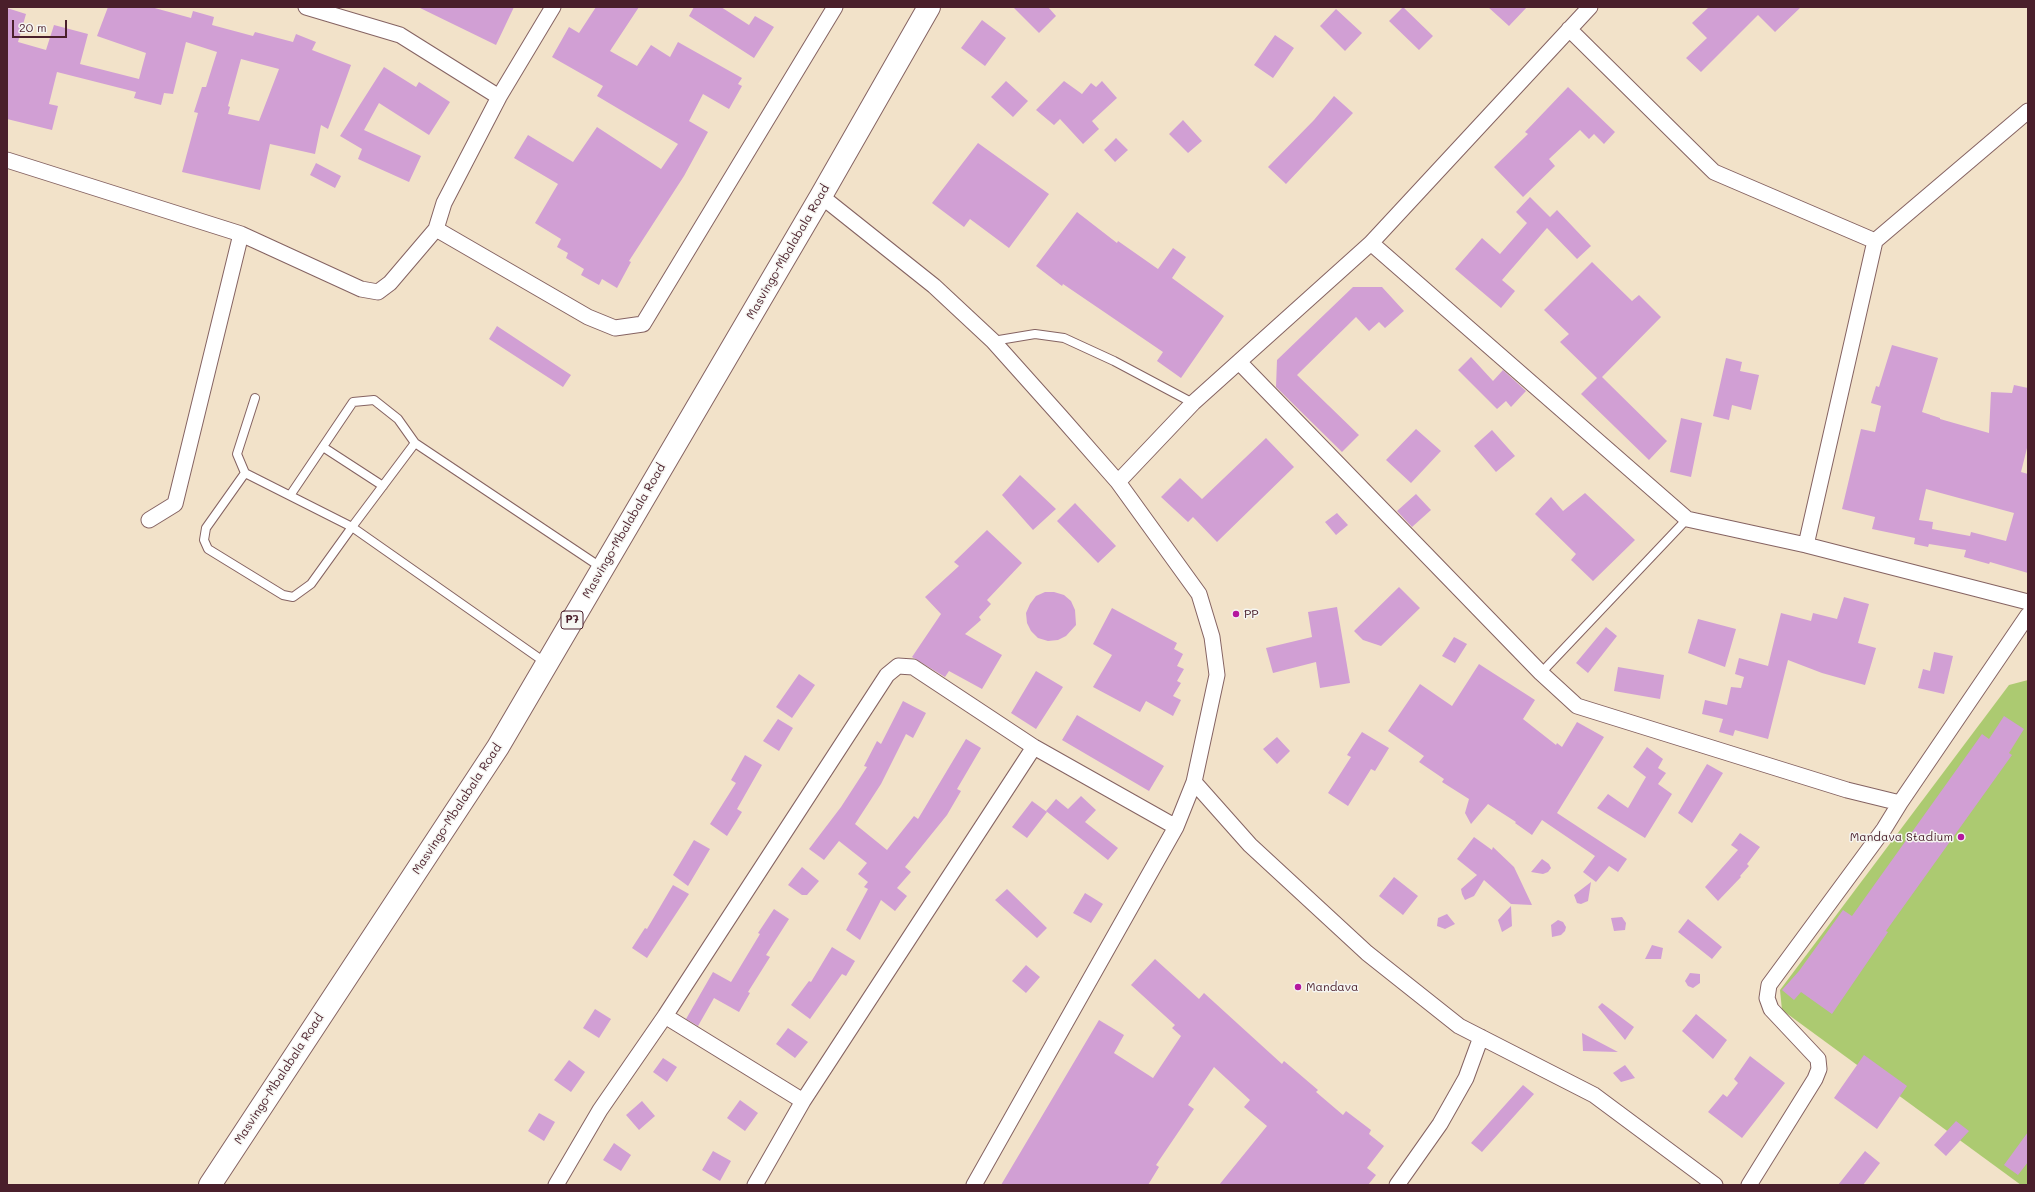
<!DOCTYPE html>
<style>
body{margin:0}
#map{position:relative;width:2035px;height:1192px;overflow:hidden;background:#f2e2c9;font-family:Mali,sans-serif}
canvas{display:block}
.frame{position:absolute;inset:0;border:8px solid #4a1f2b;pointer-events:none}
.scale{position:absolute;left:12px;top:20px;width:55px;height:18px;box-sizing:border-box;border:2px solid #4a1f2b;border-top:0;padding-left:5px;font-size:12px;line-height:14px;white-space:nowrap;color:#4a1f2b;-webkit-text-stroke:3px #f6f6f2;paint-order:stroke}
</style>
<div id="map">
<canvas width="2035" height="1192"></canvas>
<div class="frame"></div>
<div class="scale">20 m</div>
</div>
<script>
const ctx = document.querySelector('canvas').getContext('2d');
ctx.lineJoin = 'round';
function paint(path, color) {
  ctx.fillStyle = color;
  ctx.fill(path, 'evenodd');
}
function toPath(rows) {
  const path = new Path2D();
  for (const r of rows) {
    path.moveTo(r[0], r[1]);
    for (let i = 2; i < r.length; i += 2) path.lineTo(r[i], r[i + 1]);
  }
  return path;
}
function strokePath(path, color, width, dash) {
  ctx.strokeStyle = color;
  ctx.lineWidth = width;
  ctx.lineCap = dash ? 'butt' : 'round';
  ctx.setLineDash(dash || []);
  ctx.stroke(path);
}
function write(font, color, halo, rows, align = 'center') {
  ctx.font = font + ' Mali,sans-serif';
  ctx.lineWidth = 3;
  ctx.setLineDash([]);
  ctx.textBaseline = 'middle';
  ctx.strokeStyle = halo;
  ctx.fillStyle = color;
  for (const [text, x, y, turn = 0] of rows) {
    ctx.save();
    ctx.translate(x, y);
    ctx.rotate((+turn || 0) * Math.PI / 180);
    ctx.textAlign = isNaN(turn) ? turn : align;
    if (halo) ctx.strokeText(text, 0, 0);
    ctx.fillText(text, 0, 0);
    ctx.restore();
  }
}
paint(toPath([
 [2028,680,2028,1185,2021,1185,1782,1010,1780,990,2009,685]
]), '#acca71');
paint(toPath([
 [108,7,151,7,191,18,193,11,214,17,212,25,253,36,255,32,293,42,296,34,316,42,312,50,351,65,328,129,321,125,315,154,270,144,260,190,182,172,198,113,194,112,202,87,206,87,217,52,186,42,173,94,164,93,161,105,134,98,136,92,57,72,49,104,58,106,52,130,7,119,7,8,26,14,18,42,46,50,54,25,88,34,80,64,139,79,146,53,97,36],
 [241,59,279,69,259,121,228,114,230,107,228,106],
 [418,7,514,7,496,45],
 [596,7,639,7,610,51,637,66,651,45,670,57,678,42,742,78,738,84,742,86,729,109,703,94,689,121,708,132,684,176,629,261,631,262,617,288,602,279,599,285,581,275,584,269,566,258,568,253,557,247,561,239,535,223,558,184,514,158,528,135,573,162,597,127,661,169,678,144,597,96,603,86,552,57,569,27,579,33],
 [694,7,721,7,749,25,755,16,774,27,754,58,689,16],
 [1013,7,1048,7,1056,16,1039,33],
 [1403,7,1433,36,1419,50,1389,21],
 [1488,7,1527,7,1509,26],
 [1709,7,1801,7,1775,32,1758,15,1701,72,1686,58,1707,38,1692,23],
 [1336,9,1362,33,1345,51,1320,26],
 [982,20,1006,38,985,66,961,48],
 [1275,35,1294,48,1273,78,1254,65],
 [384,67,416,87,419,82,450,102,429,135,379,103,364,130,421,156,409,182,358,159,362,149,340,136],
 [1006,81,1028,101,1013,117,991,97],
 [1064,81,1082,94,1091,83,1096,87,1102,81,1117,98,1092,121,1099,129,1083,144,1060,119,1054,125,1036,110],
 [1568,87,1615,132,1604,144,1594,134,1589,139,1580,130,1549,159,1555,166,1523,197,1494,167,1528,134,1525,132],
 [1334,96,1353,113,1286,184,1268,167,1314,120],
 [1183,120,1202,141,1188,153,1169,134],
 [1116,138,1128,150,1115,162,1104,150],
 [978,143,1049,194,1009,248,970,219,964,227,932,203],
 [316,163,341,176,335,188,310,175],
 [1530,197,1550,217,1557,210,1591,246,1577,259,1547,228,1502,280,1515,291,1501,308,1455,269,1482,238,1500,254,1527,223,1516,212],
 [1077,212,1117,243,1118,241,1158,269,1173,248,1186,257,1172,278,1224,316,1181,378,1157,361,1163,352,1063,284,1062,286,1036,266],
 [1592,262,1632,301,1639,295,1661,317,1602,377,1667,441,1649,460,1581,394,1597,378,1560,342,1569,334,1544,310],
 [1353,287,1382,287,1404,311,1385,328,1379,322,1369,331,1356,317,1297,375,1359,435,1342,452,1276,387,1277,360],
 [497,326,571,375,563,387,489,339],
 [1892,345,1938,358,1922,412,1940,418,1940,419,1989,433,1991,392,2012,393,2014,385,2028,388,2028,444,2021,472,2028,474,2028,573,1990,562,1989,564,1964,557,1966,550,1929,544,1928,547,1914,544,1915,538,1872,529,1875,517,1842,509,1861,429,1875,432,1881,406,1871,403,1876,386,1879,387],
 [1926,489,2014,513,2006,541,1971,532,1970,536,1932,529,1933,522,1919,520],
 [1471,357,1493,381,1503,370,1526,391,1511,407,1506,401,1497,409,1458,370],
 [1726,358,1742,362,1740,371,1759,375,1751,410,1732,405,1729,420,1713,416],
 [1681,418,1702,423,1691,477,1670,472],
 [1416,429,1441,451,1411,483,1386,460],
 [1492,430,1515,456,1496,472,1474,446],
 [1266,438,1294,467,1217,542,1193,517,1188,522,1161,497,1180,478,1202,499],
 [1020,475,1056,509,1033,530,1002,495],
 [1585,493,1635,540,1593,581,1571,560,1576,554,1535,514,1551,497,1563,511],
 [1416,494,1431,510,1412,527,1397,511],
 [1075,503,1116,546,1098,563,1057,521],
 [1337,513,1348,525,1336,535,1325,522],
 [987,530,1022,563,987,600,991,604,979,617,981,620,965,634,1002,655,982,689,949,671,945,677,912,657,941,614,925,597,959,566,954,562],
 [1399,587,1420,608,1381,646,1363,640,1354,631],
 [1045,592,1054,592,1064,595,1071,601,1075,610,1076,625,1066,636,1058,640,1048,641,1038,638,1031,631,1027,623,1026,613,1030,604,1036,596],
 [1844,597,1869,604,1858,643,1876,648,1865,685,1822,673,1788,660,1768,739,1735,730,1733,736,1719,732,1723,719,1702,714,1705,700,1727,705,1731,687,1741,688,1744,677,1735,674,1739,658,1768,666,1781,613,1811,621,1813,613,1837,619],
 [1337,607,1350,683,1320,688,1316,662,1273,673,1266,648,1312,637,1308,612],
 [1112,608,1177,643,1174,649,1183,654,1177,666,1184,669,1177,681,1181,683,1173,696,1181,700,1173,716,1146,701,1140,712,1093,687,1112,655,1093,644],
 [1698,619,1736,629,1725,667,1688,653],
 [1606,627,1617,636,1588,673,1576,663],
 [1454,637,1467,644,1455,663,1442,656],
 [1934,652,1953,656,1944,694,1918,688,1923,669,1930,671],
 [1479,664,1535,700,1523,719,1556,745,1557,743,1562,747,1577,722,1604,737,1557,813,1627,859,1618,872,1609,866,1596,882,1583,872,1595,856,1542,820,1532,835,1515,823,1516,822,1488,804,1471,824,1465,813,1469,799,1442,782,1444,779,1419,762,1424,756,1388,731,1420,684,1452,706],
 [1618,667,1664,675,1660,699,1614,691],
 [1036,671,1063,687,1036,729,1011,713],
 [799,674,815,685,792,718,776,707],
 [903,701,926,713,913,738,906,734,881,784,855,824,887,850,914,816,918,819,966,739,981,748,957,789,961,791,947,815,905,867,911,872,897,888,907,896,895,911,881,900,860,940,846,930,868,889,864,887,868,882,858,874,867,863,839,841,824,860,809,849,841,807,867,767,864,766,877,741,881,744],
 [1077,715,1164,766,1149,791,1062,740],
 [2004,716,2024,729,2009,753,2012,755,1886,931,1888,932,1832,1014,1801,992,1794,1000,1782,990,1799,971,1843,910,1852,916,1982,734,1989,739],
 [778,719,793,728,779,751,763,741],
 [1362,732,1389,748,1375,771,1371,769,1348,806,1328,793,1351,757,1347,755],
 [1277,737,1290,751,1277,764,1263,749],
 [1647,747,1663,759,1658,768,1666,773,1658,784,1672,794,1645,838,1597,808,1608,794,1628,808,1646,777,1633,767],
 [745,755,762,765,737,809,742,812,727,836,710,824,736,783,731,780],
 [1707,764,1723,773,1692,823,1678,813],
 [1081,796,1096,810,1085,822,1118,848,1108,860,1046,811,1056,799,1068,809],
 [1032,801,1047,812,1027,838,1012,827],
 [1740,833,1760,847,1747,864,1749,866,1740,876,1741,877,1718,901,1705,887,1738,850,1731,845],
 [1474,837,1492,850,1493,847,1514,867,1532,905,1511,904,1484,880,1474,896,1465,900,1462,894,1461,889,1477,875,1457,859],
 [694,840,710,849,688,886,673,875],
 [1542,859,1549,864,1551,868,1548,872,1543,874,1531,872],
 [802,867,819,881,807,895,802,895,788,885],
 [1394,877,1418,896,1403,915,1379,896],
 [1591,882,1588,901,1581,904,1577,903,1574,895],
 [673,885,689,894,647,958,632,948,645,928,647,929],
 [1007,889,1047,928,1037,938,995,900],
 [1085,893,1103,904,1091,923,1073,913],
 [1511,906,1512,926,1502,932,1498,920],
 [774,909,789,919,766,955,770,957,748,992,750,993,739,1012,714,998,698,1026,686,1019,713,972,731,982,760,934,758,933],
 [1447,914,1455,924,1445,929,1437,926,1438,918],
 [1622,917,1626,923,1625,930,1614,931,1611,918],
 [1688,919,1722,947,1712,959,1678,932],
 [1558,920,1563,922,1566,927,1565,931,1561,935,1552,937,1551,925],
 [1652,945,1663,948,1661,959,1645,959],
 [832,947,855,961,846,976,842,974,810,1019,791,1005,809,981,811,982],
 [1155,959,1199,999,1204,993,1282,1064,1284,1061,1318,1090,1316,1092,1343,1115,1346,1111,1371,1130,1369,1134,1384,1146,1367,1168,1376,1175,1368,1185,1219,1185,1267,1126,1244,1107,1250,1100,1214,1067,1188,1105,1194,1109,1156,1165,1159,1167,1148,1185,1001,1185,1099,1020,1124,1035,1114,1053,1153,1078,1181,1036,1172,1028,1175,1025,1131,985],
 [1026,965,1040,977,1026,993,1012,981],
 [1690,973,1700,974,1700,983,1693,988,1688,986,1685,981],
 [1602,1003,1634,1027,1625,1040,1598,1007],
 [595,1009,611,1019,599,1038,583,1028],
 [1696,1014,1727,1040,1713,1059,1682,1031],
 [788,1028,808,1042,795,1058,776,1044],
 [1582,1033,1618,1052,1583,1051],
 [1864,1055,1907,1086,1877,1129,1834,1098],
 [1750,1056,1785,1083,1742,1138,1708,1112,1723,1094,1727,1097,1738,1083,1734,1079],
 [663,1058,677,1067,667,1082,653,1072],
 [569,1060,585,1072,571,1092,554,1080],
 [1625,1065,1635,1078,1621,1082,1613,1073],
 [1523,1085,1534,1094,1482,1152,1471,1143],
 [740,1100,758,1113,745,1131,727,1118],
 [642,1101,655,1116,639,1130,626,1115],
 [539,1113,555,1122,544,1141,528,1131],
 [1956,1121,1969,1131,1946,1156,1934,1145],
 [2028,1132,2028,1162,2018,1175,2004,1165],
 [614,1143,631,1155,621,1171,603,1160],
 [713,1151,731,1161,720,1181,702,1170],
 [1865,1151,1880,1163,1863,1185,1838,1185]
]), '#d19fd4');
const lane = toPath([
 [993,341,1035,334,1064,338,1114,361,1193,403],
 [255,398,237,454,245,473,352,527,415,443],
 [323,447,383,486],
 [245,473,206,528,204,540,208,549,283,595,293,597,311,584,352,527,546,663],
 [291,494,353,402,374,400,398,419,415,443,602,568],
 [1541,673,1687,519]
]);
const street = toPath([
 [306,7,400,35,499,97],
 [553,7,499,97,444,203,436,229,588,317,615,328,643,324,835,7],
 [1569,29,1714,172,1875,241,1806,545],
 [7,160,241,234,361,289,378,292,390,283,436,229],
 [821,196,934,286,993,341,1061,417,1118,482,1199,594,1212,637,1217,675,1194,782,1176,827,974,1185],
 [1875,241,2028,111],
 [1371,243,1687,519,1806,545,2028,602],
 [1240,363,1541,673,1577,706,1847,790,1900,803,2028,615],
 [1118,482,1193,403,1371,243,1590,7],
 [149,520,175,504,241,234],
 [1194,782,1250,845,1367,953,1459,1026,1594,1095,1715,1185],
 [665,1016,803,1101],
 [556,1185,600,1110,665,1016,887,675,898,666,913,667,1034,747,1176,827],
 [755,1185,803,1101,1034,747],
 [1397,1185,1440,1124,1466,1078,1481,1037],
 [1749,1185,1815,1079,1819,1069,1818,1059,1771,1009,1767,998,1769,985,1884,829,1900,803]
]);
const highway = toPath([
 [210,1185,498,747,821,196,929,7]
]);
strokePath(lane, '#856362', 10);
strokePath(street, '#856362', 17);
strokePath(highway, '#856362', 24);
strokePath(lane, '#fff', 8);
strokePath(street, '#fff', 15);
strokePath(highway, '#fff', 22);
for (const [x, y, r, color] of [
 [1236,614,4,"#b5179e"],
 [1961,837,4,"#b5179e"],
 [1298,987,4,"#b5179e"]
]) {
  const dot = new Path2D();
  dot.arc(x, y, r, 0, 2 * Math.PI);
  ctx.fillStyle = color;
  ctx.fill(dot);
  strokePath(dot, '#f6f6f2', 1.5);
}
for (const [x, y, w] of [
 [572,620,22]
]) {
  const box = new Path2D();
  box.roundRect(x - w / 2, y - 9, w, 18, 3);
  ctx.fillStyle = '#f6f6f2';
  ctx.fill(box);
  strokePath(box, '#4a1f2b', 1);
}
write('bold 11px', '#4a1f2b', null, [
 ["P7",572,620]
]);
write('12px', '#4a1f2b', '#f6f6f2', [
 ["Masvingo-Mbalabala Road",788,252,-60],
 ["Masvingo-Mbalabala Road",624,531,-60],
 ["Masvingo-Mbalabala Road",457,809,-57],
 ["Masvingo-Mbalabala Road",279,1079,-57]
]);
write('12px', '#4a1f2b', '#f6f6f2', [
 ["PP",1244,614],
 ["Mandava Stadium",1953,837,"right"],
 ["Mandava",1306,987]
], 'left');
</script>
